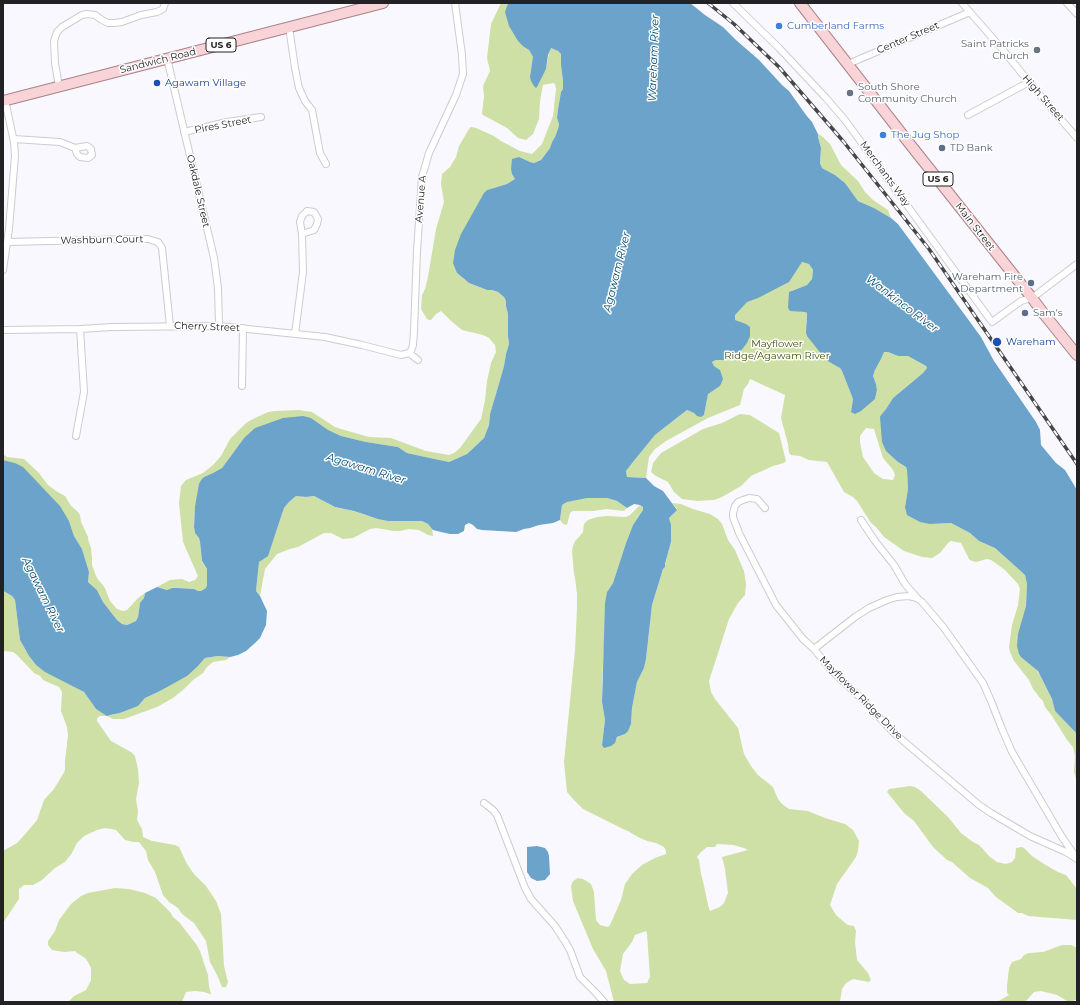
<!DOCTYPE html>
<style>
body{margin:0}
#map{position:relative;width:1080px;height:1005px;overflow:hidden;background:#f9f8fe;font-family:Montserrat,sans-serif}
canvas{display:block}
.frame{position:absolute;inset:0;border:4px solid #222224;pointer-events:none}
</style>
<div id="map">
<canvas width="1080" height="1005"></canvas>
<div class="frame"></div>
</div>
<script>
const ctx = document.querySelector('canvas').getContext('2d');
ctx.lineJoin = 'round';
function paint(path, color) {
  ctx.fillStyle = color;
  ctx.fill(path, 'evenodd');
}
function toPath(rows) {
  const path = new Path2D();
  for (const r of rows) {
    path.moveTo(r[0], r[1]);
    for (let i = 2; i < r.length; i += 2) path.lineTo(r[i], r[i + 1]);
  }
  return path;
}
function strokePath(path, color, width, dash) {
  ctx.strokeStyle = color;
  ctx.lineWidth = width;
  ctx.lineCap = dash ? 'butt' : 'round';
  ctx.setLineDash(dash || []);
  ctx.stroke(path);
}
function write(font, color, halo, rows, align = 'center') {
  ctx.font = font + ' Montserrat,sans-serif';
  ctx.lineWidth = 3;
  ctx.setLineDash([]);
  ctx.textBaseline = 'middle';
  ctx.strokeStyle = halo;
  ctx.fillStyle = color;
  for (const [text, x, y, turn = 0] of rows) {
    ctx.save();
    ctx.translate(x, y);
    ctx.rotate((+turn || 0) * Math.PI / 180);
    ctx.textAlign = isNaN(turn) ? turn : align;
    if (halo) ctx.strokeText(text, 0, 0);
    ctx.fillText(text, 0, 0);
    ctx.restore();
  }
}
paint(toPath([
 [501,3,508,3,507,4,524,47,529,50,533,57,533,62,545,71,546,68,550,49,551,48,558,51,561,54,561,65,563,81,563,89,561,92,558,109,557,118,559,124,558,129,555,137,552,142,550,148,541,160,534,163,530,162,519,157,512,174,515,179,507,184,487,190,457,273,469,283,487,290,492,290,498,292,504,297,506,301,506,306,508,314,508,336,509,344,506,354,504,366,498,387,490,414,489,425,484,438,467,454,449,462,416,455,407,453,398,447,366,442,341,436,327,430,311,418,244,438,222,468,213,473,204,477,195,506,194,527,195,533,199,538,200,542,202,562,207,569,207,585,206,588,201,591,197,591,194,589,178,588,172,588,167,590,157,587,170,580,182,579,189,582,195,580,198,576,183,542,179,503,181,486,186,480,203,473,213,465,221,456,230,439,246,423,251,420,268,412,275,411,299,410,312,412,335,427,341,429,369,437,391,438,426,451,449,455,454,453,460,448,481,419,485,400,487,381,491,363,496,352,495,345,489,338,483,335,462,330,450,320,441,311,436,314,431,320,429,320,427,319,421,309,422,295,425,289,428,277,436,229,444,202,441,184,442,174,450,167,456,157,459,146,469,129,471,127,476,128,494,136,501,141,520,151,532,154,542,144,553,116,556,89,555,84,553,83,543,85,540,101,539,119,533,134,526,140,518,138,507,128,483,115,482,114,484,96,483,86,490,71,487,58,491,24],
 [818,134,822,136,830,144,841,165,858,181,865,192,873,200,888,210,891,218,874,208,858,201,845,183,835,175,822,168,820,163,821,148,818,137],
 [802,262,809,264,813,270,812,279,807,285,791,291,796,311,805,312,807,313,806,324,842,371,853,399,851,412,875,399,877,390,876,384,873,376,875,370,881,359,884,351,888,352,898,356,908,356,926,366,927,368,923,373,893,398,886,409,881,415,898,462,906,467,907,470,908,489,905,507,930,524,951,523,970,533,979,541,995,548,1025,575,1027,584,1026,606,1024,616,1036,669,1040,675,1052,699,1055,711,1077,734,1077,782,1074,772,1075,756,1073,747,1067,740,1052,716,1045,707,1043,701,1040,698,1033,689,1029,680,1014,661,1010,652,1009,647,1012,625,1018,605,1020,589,1018,584,1005,570,991,560,987,559,976,562,972,561,969,559,961,543,951,541,949,542,940,553,932,558,922,557,904,551,884,537,876,527,871,523,857,501,853,497,844,492,827,462,809,460,800,456,791,455,789,453,788,444,781,418,785,395,750,379,748,384,744,389,740,405,708,418,666,441,655,449,649,457,646,478,627,477,626,471,633,462,655,435,673,421,687,410,694,413,698,416,704,415,708,393,720,386,720,370,714,366,712,362,716,360,726,360,726,312],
 [866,428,874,429,883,458,893,470,895,475,893,480,883,479,874,473,863,457,860,442,860,436],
 [740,414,750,415,779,433,786,461,784,463,773,466,751,476,741,486,722,497,714,500,697,501,682,499,674,492,668,482,656,476,651,472,653,463,661,453,703,429,722,423],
 [3,454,7,457,24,459,39,473,48,485,56,491,65,496,71,506,77,511,80,515,81,522,88,537,88,539,91,548,92,559,92,565,94,571,97,578,105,588,110,601,117,609,123,611,127,610,138,598,145,593,144,598,140,603,138,617,136,621,127,625,122,624,117,620,103,602,97,590,88,582,89,572,82,549,74,536,69,521,15,463,3,460],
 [296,496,306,497,314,496,335,507,354,511,365,515,388,521,422,521,428,524,432,528,433,536,428,535,419,530,409,529,400,531,394,531,376,528,370,529,353,538,343,539,331,533,324,533,298,547,290,549,277,554,265,569,260,596,256,591,259,562,275,535,284,508,289,502],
 [583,498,607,498,617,501,627,508,624,511,606,509,594,511,573,511,570,513,567,525,563,524,560,520,562,505,567,502],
 [672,503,681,504,693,509,710,514,718,519,722,524,728,540,735,550,744,571,746,584,745,595,738,603,729,619,709,681,711,692,715,699,738,728,744,754,751,766,758,775,773,787,778,799,782,804,789,809,808,811,825,818,845,824,853,830,859,841,858,851,856,857,837,884,830,905,836,915,844,922,848,925,854,926,856,931,855,942,857,960,868,973,871,980,869,982,853,979,846,983,842,989,840,1002,614,1002,606,971,593,949,573,901,571,886,573,881,578,878,583,879,591,884,594,892,596,920,600,925,608,927,610,925,621,900,625,884,632,874,642,865,655,858,666,854,666,851,664,847,656,843,647,841,638,837,628,831,625,830,583,809,574,800,567,792,564,762,575,650,577,608,577,594,575,578,574,574,572,551,573,546,575,541,578,538,583,532,584,524,588,520,597,517,607,516,626,517,630,515,640,505,643,507,643,510,633,525,626,543,613,583,607,592,602,682,602,702,605,720,602,745,614,743,618,737,625,734,631,724,632,708,637,682,644,668,646,659,652,605,663,569,665,567,665,565,671,542,669,518,677,509],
 [717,844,733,845,744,848,748,850,722,857,725,869,728,893,724,903,720,907,710,911,708,905,703,881,701,874,699,860,697,857,701,852,707,847,715,847],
 [646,931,647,934,650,977,647,983,630,984,624,980,620,971,623,954,632,942,635,935],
 [3,590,5,592,12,596,15,600,20,640,29,656,36,665,45,671,84,692,96,709,110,715,120,713,138,706,145,698,158,692,198,666,205,658,218,656,230,657,226,660,213,662,207,667,203,673,193,680,184,689,173,698,157,707,124,719,113,719,107,716,100,716,97,718,97,721,111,741,131,752,135,756,138,769,139,783,136,799,138,811,137,820,142,829,143,837,152,841,175,845,179,847,187,864,194,874,206,886,216,901,221,914,224,966,228,982,226,987,222,987,220,982,217,975,210,962,206,941,194,923,182,914,178,908,169,902,163,895,155,872,148,860,146,851,139,842,134,842,125,840,116,830,111,829,105,828,97,830,84,836,77,843,72,853,65,862,55,868,42,880,33,885,24,885,19,889,19,899,3,923,3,851,17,843,27,832,37,820,44,800,54,789,63,774,65,770,65,760,66,753,68,735,67,727,61,711,62,692,59,687,43,680,40,676,34,673,17,655,13,652,3,651],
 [910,786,915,787,921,791,948,817,961,833,973,842,979,845,990,857,997,862,1006,864,1012,862,1015,858,1016,848,1022,847,1024,848,1032,856,1044,864,1058,872,1066,875,1077,889,1077,920,1028,916,1022,913,1018,913,996,897,988,888,970,878,952,862,947,860,933,847,914,821,904,813,887,792,889,789],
 [115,888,129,889,145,893,156,898,170,912,173,917,179,922,196,944,200,951,208,975,209,986,211,994,210,994,204,992,195,991,186,992,182,1002,68,1002,74,996,86,990,91,980,91,968,88,962,85,958,77,953,75,951,64,952,52,950,48,945,48,941,55,931,59,920,71,904,81,896,88,893],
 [1062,945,1071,945,1077,948,1077,999,1073,1001,1067,1001,1057,995,1041,991,1034,992,1027,1000,1023,1002,997,1002,1009,995,1007,993,1007,986,1009,968,1012,962,1021,959,1024,955,1029,953,1043,952]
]), '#cee0a5');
paint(toPath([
 [508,3,690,3,705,15,723,27,736,40,759,60,782,85,789,91,806,115,812,122,818,134,818,137,821,148,820,163,822,168,835,175,845,183,858,201,874,208,891,218,898,224,981,337,994,361,1036,422,1040,430,1041,445,1056,463,1065,470,1077,490,1077,734,1055,711,1052,699,1038,671,1021,657,1019,654,1017,646,1018,634,1026,606,1027,584,1025,575,995,548,979,541,970,533,951,523,930,524,920,522,907,515,905,507,908,489,907,470,906,467,898,462,886,451,882,442,880,417,881,415,886,409,893,398,923,373,927,368,926,366,908,356,898,356,888,352,884,352,881,359,875,370,873,376,876,384,877,390,875,399,861,411,855,414,851,412,853,399,842,371,840,368,826,360,807,336,806,333,807,313,805,312,790,311,788,308,789,292,807,285,812,279,813,270,809,264,802,262,789,282,758,298,747,302,735,315,735,320,746,324,750,327,750,336,747,343,740,352,726,360,716,360,712,362,714,366,720,370,723,379,720,386,708,394,704,415,701,417,697,416,694,413,687,410,655,435,633,462,626,471,627,477,646,478,654,486,663,491,677,510,669,518,671,525,671,542,665,564,665,567,663,569,652,605,646,659,644,668,637,682,632,708,631,724,628,731,625,734,617,737,615,743,611,746,604,748,602,745,605,720,602,702,605,603,607,592,613,583,626,543,633,525,643,510,643,507,640,505,634,504,627,508,617,501,607,498,587,498,567,502,562,505,560,520,553,523,539,525,530,528,524,529,516,532,482,530,477,529,473,525,469,523,465,525,464,531,458,534,450,534,441,532,433,530,428,524,422,521,388,521,378,519,354,511,335,507,314,496,306,497,296,496,289,502,284,508,268,556,259,562,256,591,260,596,267,611,266,625,260,638,255,643,246,651,238,655,230,657,218,656,205,658,198,666,187,676,158,692,145,698,138,706,120,713,110,715,107,716,96,709,84,692,45,672,36,665,29,656,20,640,15,600,12,596,5,592,3,590,3,460,15,463,23,467,60,506,69,521,74,536,82,549,89,572,88,582,97,590,103,602,117,620,122,624,127,625,136,621,138,617,140,603,144,598,145,593,157,587,167,590,172,588,178,588,194,589,198,591,201,591,206,588,207,585,207,569,202,561,200,542,199,538,195,533,194,527,195,506,199,484,201,480,204,477,213,473,222,468,244,438,255,428,283,418,303,416,311,418,328,430,341,436,366,442,398,447,407,453,416,455,449,462,467,454,484,438,489,425,490,414,498,387,504,366,506,354,509,344,508,336,508,314,506,306,506,301,504,297,498,292,492,290,487,290,469,283,457,273,453,263,455,250,461,234,484,193,487,190,507,184,515,179,512,174,511,169,512,159,519,157,530,162,534,163,541,160,550,148,552,142,555,137,558,129,559,124,557,118,558,109,561,92,563,89,563,81,561,65,561,54,558,51,551,48,548,55,546,69,537,87,536,88,534,86,531,81,530,77,533,57,529,50,524,47,518,41,509,26,505,12],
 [537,846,545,848,548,852,549,856,550,874,545,880,537,881,531,878,527,872,527,847]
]), '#6ca3ca');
const minor = toPath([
 [733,3,779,48,826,98,845,120,992,322,1021,301,1032,298,1077,264],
 [962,3,1002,49,1039,94,1077,138],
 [1067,3,1077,14],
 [289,27,295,68,299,88,305,101,312,110,320,153,326,164],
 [167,58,214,258,218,288,219,326],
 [848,64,970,12],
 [59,86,55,63,54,41,57,32,62,27,82,15,87,14,95,15,102,20,108,23,114,23,122,22,141,15,157,12,163,9,165,3],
 [968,115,1029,82],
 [184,132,227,122,261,117],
 [14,139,60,142,75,148,87,146,91,149,92,155,88,158,80,157,77,154,75,148],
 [8,242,135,239,148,239,158,242,162,248,170,326],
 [3,270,9,229,15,156,14,142,5,100],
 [3,330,80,329,112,327,219,326,325,337,362,345,401,355,409,353],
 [295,334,303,272,302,234,300,222,302,216,307,211,314,212,318,219,317,224,314,230,302,234],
 [409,353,411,351,413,345,414,331,417,251,422,177,429,153,456,95,463,74,462,55,455,3],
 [409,353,418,360],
 [242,386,243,328],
 [76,436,84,392,80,329],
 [765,508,757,499,749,498,743,500,738,502,735,506,733,513,733,517,739,533,776,605,803,639,814,649,831,670,863,700,894,733,979,805,991,813,1030,836,1066,852,1077,859],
 [861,520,875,541,894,565,905,584,917,598,922,602,944,628,983,683,991,701,1002,729,1012,752,1062,837,1075,856],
 [814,649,855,617,869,608,887,600,897,597,909,596,917,598],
 [484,803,493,810,497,815,525,888,531,899,555,926,566,943,570,950,580,977,597,994,604,1002]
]);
const primary = toPath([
 [800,3,909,143,1032,298,1044,314,1077,355],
 [3,101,383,3]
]);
strokePath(minor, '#cccbd2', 8);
strokePath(primary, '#aa8287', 12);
strokePath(minor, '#fff', 6);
strokePath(primary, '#f8d3d7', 10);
const rail = toPath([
 [708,3,734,24,779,67,843,141,929,249,1077,464]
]);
strokePath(rail, '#464649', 3.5);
strokePath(rail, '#fff', 2, [6]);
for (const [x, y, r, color] of [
 [779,26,4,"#3f7fe0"],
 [1037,50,4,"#6b7280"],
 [157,83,4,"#1a4fb4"],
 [850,93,4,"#6b7280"],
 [883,135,4,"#3f7fe0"],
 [942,148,4,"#5c6f8a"],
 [1031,283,4,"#5c6f8a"],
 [1025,313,4,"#5c6f8a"],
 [997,342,5,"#1a4fb4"]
]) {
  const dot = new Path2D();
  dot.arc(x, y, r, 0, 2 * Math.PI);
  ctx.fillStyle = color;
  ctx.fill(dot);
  strokePath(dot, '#fff', 1.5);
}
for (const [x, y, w] of [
 [221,45,30],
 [938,179,30]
]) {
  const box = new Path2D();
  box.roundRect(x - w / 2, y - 7, w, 14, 3);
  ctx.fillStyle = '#fff';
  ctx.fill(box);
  strokePath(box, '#222224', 1);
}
write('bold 9px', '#222224', null, [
 ["US 6",221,45],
 ["US 6",938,179]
]);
write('10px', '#366cbe', '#fff', [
 ["Cumberland Farms",787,26],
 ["The Jug Shop",891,135]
], 'left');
write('10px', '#222224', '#fff', [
 ["Center Street",908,38,-23],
 ["Sandwich Road",158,61,-14],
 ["High Street",1043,98,49],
 ["Pires Street",223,125,-11],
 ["Merchants Way",885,174,54],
 ["Oakdale Street",198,191,77],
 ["Avenue A",421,199,-85],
 ["Main Street",975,227,52],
 ["Washburn Court",102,240,-1],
 ["Cherry Street",207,327,2],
 ["Mayflower Ridge Drive",861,698,45]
]);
write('10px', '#5b616d', '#fff', [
 ["Saint Patricks",1029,44],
 ["Church",1029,56],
 ["South Shore",858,87,"left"],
 ["Community Church",858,99,"left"]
], 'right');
write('10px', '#164399', '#fff', [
 ["Agawam Village",165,83],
 ["Wareham",1006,342]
], 'left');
write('10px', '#4e5e75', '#fff', [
 ["TD Bank",950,148],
 ["Wareham Fire",1023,277,"right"],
 ["Department",1023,289,"right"],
 ["Sam's",1033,313]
], 'left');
write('10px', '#3e4d0a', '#fff', [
 ["Mayflower",777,344],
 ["Ridge/Agawam River",777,356]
]);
write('italic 11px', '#014a70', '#fff', [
 ["Wareham River",654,58,-88],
 ["Agawam River",617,272,-76],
 ["Wankinco River",902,304,37],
 ["Agawam River",366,469,17],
 ["Agawam River",43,595,64]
]);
</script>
